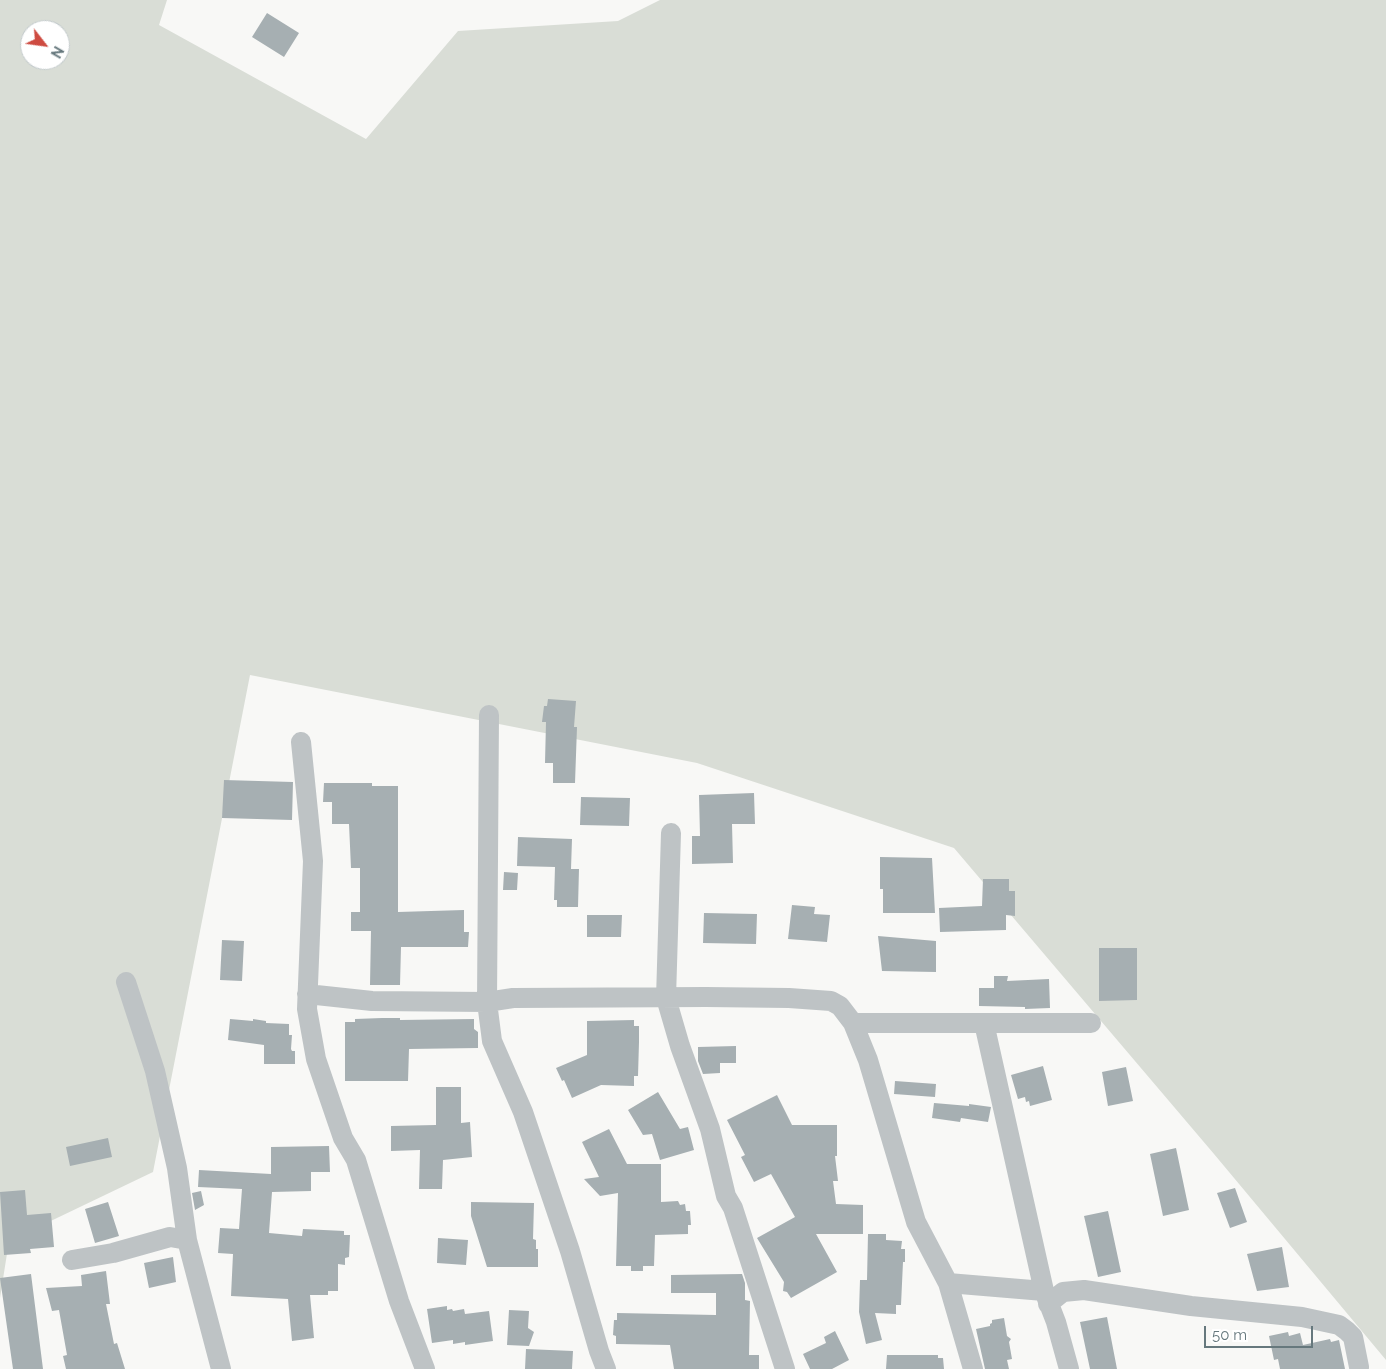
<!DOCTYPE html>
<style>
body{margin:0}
#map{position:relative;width:1386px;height:1369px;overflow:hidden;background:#f8f8f6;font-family:Raleway,sans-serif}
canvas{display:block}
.north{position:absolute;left:20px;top:20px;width:50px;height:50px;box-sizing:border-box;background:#fff;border:1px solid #c2c9cb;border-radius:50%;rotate:120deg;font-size:14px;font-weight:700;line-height:20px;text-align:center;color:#66787d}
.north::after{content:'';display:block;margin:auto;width:18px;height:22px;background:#ce4b41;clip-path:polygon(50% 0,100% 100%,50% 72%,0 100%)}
.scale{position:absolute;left:1204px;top:1326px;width:109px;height:22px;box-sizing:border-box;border:2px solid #66787d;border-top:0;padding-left:6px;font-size:15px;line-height:18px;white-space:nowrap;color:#66787d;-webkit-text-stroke:4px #fff;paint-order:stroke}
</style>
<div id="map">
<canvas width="1386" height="1369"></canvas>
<div class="north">N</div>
<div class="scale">50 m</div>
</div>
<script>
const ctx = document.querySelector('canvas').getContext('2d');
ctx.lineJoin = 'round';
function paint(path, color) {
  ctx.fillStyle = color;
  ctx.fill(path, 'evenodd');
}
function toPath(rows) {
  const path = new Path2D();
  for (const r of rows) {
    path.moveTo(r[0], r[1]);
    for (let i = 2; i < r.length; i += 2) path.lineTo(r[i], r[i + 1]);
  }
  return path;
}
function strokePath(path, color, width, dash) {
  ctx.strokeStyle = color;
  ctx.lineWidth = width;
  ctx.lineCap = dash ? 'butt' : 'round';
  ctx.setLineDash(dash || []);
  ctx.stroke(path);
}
paint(toPath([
 [0,0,167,0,159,25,366,139,458,31,618,21,660,0,1386,0,1386,1360,1214,1154,954,848,697,763,250,675,153,1172,9,1241,0,1298],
 [30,30,60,30,60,60,30,60]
]), '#d9ddd6');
paint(toPath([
 [267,13,299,33,284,57,252,37],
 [548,699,576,701,574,727,577,727,575,783,553,783,553,763,545,763,546,722,542,722,544,706,547,706],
 [224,780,293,782,292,820,222,818],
 [324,783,372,783,372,786,398,786,398,912,464,910,464,932,469,932,468,947,401,947,400,985,370,985,371,931,351,931,351,912,360,912,360,868,351,868,349,824,332,824,332,802,323,802],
 [754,793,755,824,732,824,733,863,692,864,692,836,700,836,699,795],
 [581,797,630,798,629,826,580,825],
 [518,837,572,839,571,869,579,869,578,907,557,907,557,900,554,900,555,867,517,866],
 [880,857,932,858,935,913,883,913,883,889,880,889],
 [504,872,518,873,517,890,503,890],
 [983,879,1009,879,1009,891,1015,891,1015,916,1006,915,1006,930,940,932,939,908,982,906],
 [792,905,815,907,814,914,830,915,827,942,788,939],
 [704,913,757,914,756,944,703,943],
 [587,915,622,915,621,937,587,937],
 [878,936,936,941,936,972,882,971],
 [222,940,244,941,242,981,220,980],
 [1099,948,1137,948,1137,1000,1099,1001],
 [994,976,1008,976,1007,981,1049,979,1050,1008,1025,1009,1025,1007,979,1006,979,988,994,988],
 [382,1018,400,1018,400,1020,474,1019,474,1029,478,1032,478,1048,409,1049,408,1081,345,1081,345,1022,355,1022,355,1019],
 [230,1019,253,1021,253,1019,266,1021,266,1023,289,1024,289,1035,292,1035,291,1049,292,1051,295,1051,295,1064,264,1064,264,1045,228,1040],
 [634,1020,634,1026,639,1026,639,1042,638,1076,634,1076,634,1086,601,1085,572,1098,564,1080,562,1081,556,1068,587,1055,587,1021],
 [736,1046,736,1063,720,1063,720,1073,703,1074,698,1061,698,1047],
 [1043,1066,1052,1100,1030,1106,1029,1101,1026,1102,1025,1097,1018,1099,1011,1075],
 [1126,1067,1133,1101,1108,1106,1102,1072],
 [895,1081,936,1084,935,1097,894,1094],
 [436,1087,461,1087,461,1123,470,1122,472,1157,443,1160,442,1189,419,1189,420,1150,391,1151,391,1126,436,1125],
 [658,1092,680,1129,688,1127,694,1150,660,1160,652,1134,643,1135,628,1110],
 [777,1095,792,1125,837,1125,837,1156,835,1156,838,1181,833,1181,836,1204,863,1205,863,1234,816,1234,837,1272,791,1298,787,1292,783,1291,784,1282,757,1238,795,1217,771,1174,754,1182,741,1157,745,1155,727,1120],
 [934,1103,969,1106,969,1104,991,1107,988,1122,961,1118,960,1122,932,1118],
 [609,1129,627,1164,661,1164,661,1202,678,1201,680,1205,685,1204,686,1211,690,1211,691,1225,688,1225,688,1234,655,1235,654,1266,643,1266,643,1271,631,1271,631,1266,616,1266,618,1193,600,1196,584,1179,599,1177,582,1142],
 [108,1138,112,1157,70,1166,66,1147],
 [329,1146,330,1172,311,1172,311,1191,272,1192,269,1233,302,1236,303,1229,344,1231,344,1235,350,1235,349,1257,345,1258,345,1265,338,1264,338,1291,328,1291,328,1295,310,1295,314,1338,292,1341,288,1299,231,1296,233,1254,218,1253,220,1228,239,1229,242,1189,198,1187,199,1170,271,1174,271,1147],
 [1176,1148,1189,1210,1163,1216,1150,1154],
 [1235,1188,1247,1222,1230,1228,1217,1193],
 [25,1190,27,1215,51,1213,54,1247,30,1249,31,1253,4,1255,0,1192],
 [201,1191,204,1205,195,1210,192,1193],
 [108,1202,119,1236,95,1243,85,1209],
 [471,1202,534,1203,533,1239,536,1240,536,1249,538,1249,538,1267,487,1267,471,1216],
 [1108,1211,1121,1272,1098,1277,1084,1216],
 [868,1234,886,1234,886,1240,902,1241,901,1249,905,1249,905,1262,903,1262,901,1305,896,1305,896,1314,875,1313,882,1340,866,1344,859,1312,860,1280,867,1280],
 [438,1238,468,1240,466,1265,437,1263],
 [1282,1247,1289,1287,1257,1291,1247,1254],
 [173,1257,176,1282,149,1288,144,1263],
 [106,1271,110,1304,106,1304,114,1344,117,1343,125,1369,66,1369,63,1356,67,1355,59,1310,52,1311,46,1288,82,1286,81,1275],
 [31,1274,43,1369,13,1369,0,1278],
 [742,1274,745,1283,745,1300,750,1301,749,1355,759,1355,759,1369,674,1369,670,1345,616,1344,616,1336,613,1335,614,1320,617,1320,617,1313,716,1315,716,1293,671,1293,671,1275],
 [447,1306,447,1310,452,1309,453,1311,464,1309,465,1314,489,1311,493,1341,465,1345,465,1342,453,1344,453,1340,432,1343,427,1309],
 [509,1310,529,1311,528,1328,534,1332,529,1346,507,1345],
 [1107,1317,1117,1369,1090,1369,1080,1322],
 [1004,1318,1007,1336,1011,1339,1009,1342,1012,1359,1007,1360,1009,1369,985,1369,976,1329,990,1326,990,1324,992,1323,992,1320],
 [835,1331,849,1360,832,1369,810,1369,803,1354,826,1343,824,1337],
 [1288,1332,1289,1336,1300,1333,1303,1345,1330,1339,1331,1342,1339,1340,1345,1369,1280,1369,1278,1359,1274,1360,1269,1336],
 [526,1349,573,1351,572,1369,525,1369],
 [887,1355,938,1355,938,1358,943,1358,944,1369,886,1369]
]), '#a6afb2');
strokePath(toPath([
 [489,715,487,1002,492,1041,523,1112,570,1251,599,1351,606,1369],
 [301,742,313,861,307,1009,316,1059,343,1138,356,1160,399,1301,425,1369],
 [671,833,666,998,680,1046,710,1129,726,1196,733,1208,785,1369],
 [126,982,155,1071,177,1168,187,1240,221,1369],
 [307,994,372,1001,487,1002,513,998,706,997,789,998,831,1001,840,1006,853,1023,868,1060,916,1222,948,1283,973,1369],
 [853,1023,1091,1023],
 [984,1023,1044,1291,1056,1322,1069,1369],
 [72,1260,113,1253,170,1237,187,1240],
 [948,1283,1044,1291],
 [1048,1304,1063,1292,1084,1290,1191,1306,1302,1317,1339,1325,1347,1331,1353,1337,1359,1367]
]), '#bec3c5', 20);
</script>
